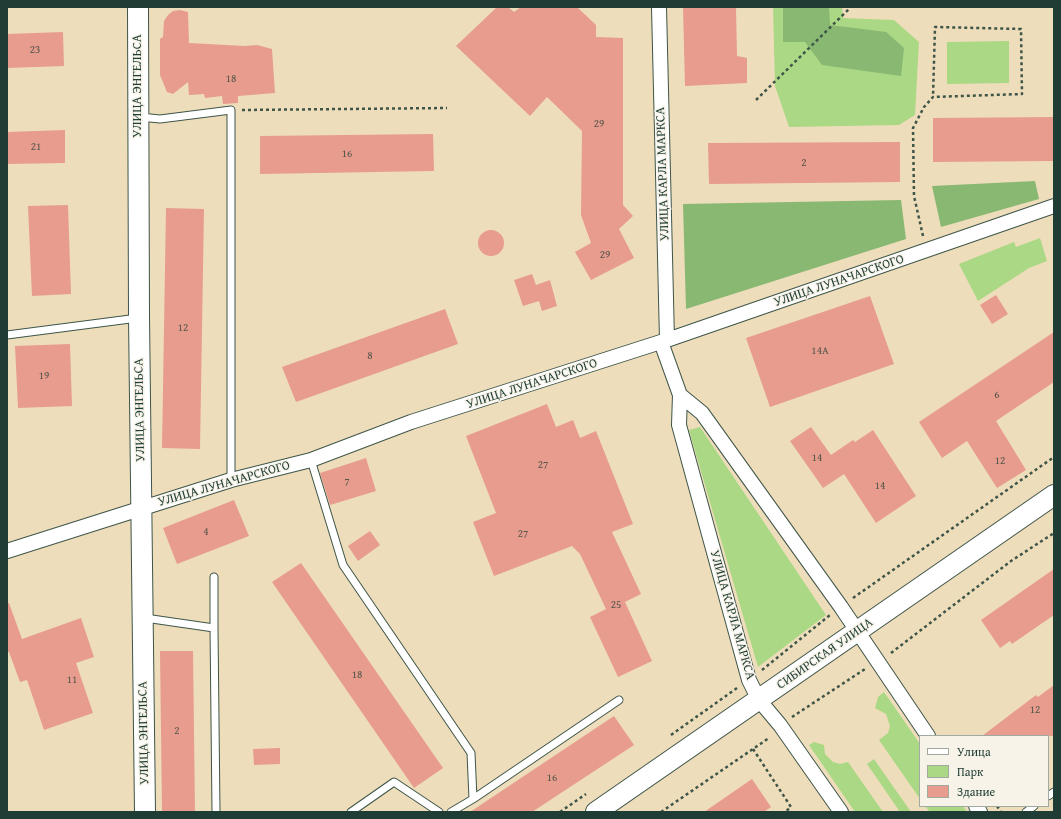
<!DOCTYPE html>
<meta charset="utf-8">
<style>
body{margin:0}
#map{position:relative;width:1061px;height:819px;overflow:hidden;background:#edb;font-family:"Gentium Book Plus",serif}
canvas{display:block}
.frame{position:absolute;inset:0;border:8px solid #1f3d34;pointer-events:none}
.legend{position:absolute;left:919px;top:735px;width:130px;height:72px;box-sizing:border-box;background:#f7f3e8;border:1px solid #a1aaa0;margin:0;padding:5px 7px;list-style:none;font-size:12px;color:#1f3d34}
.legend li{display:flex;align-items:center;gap:8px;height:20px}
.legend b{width:20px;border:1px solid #a1aaa0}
</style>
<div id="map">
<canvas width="1061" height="819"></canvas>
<div class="frame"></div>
<ul class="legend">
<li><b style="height:5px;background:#fff"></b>Улица</li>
<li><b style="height:11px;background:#abd885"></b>Парк</li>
<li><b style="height:11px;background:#e79c8e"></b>Здание</li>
</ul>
</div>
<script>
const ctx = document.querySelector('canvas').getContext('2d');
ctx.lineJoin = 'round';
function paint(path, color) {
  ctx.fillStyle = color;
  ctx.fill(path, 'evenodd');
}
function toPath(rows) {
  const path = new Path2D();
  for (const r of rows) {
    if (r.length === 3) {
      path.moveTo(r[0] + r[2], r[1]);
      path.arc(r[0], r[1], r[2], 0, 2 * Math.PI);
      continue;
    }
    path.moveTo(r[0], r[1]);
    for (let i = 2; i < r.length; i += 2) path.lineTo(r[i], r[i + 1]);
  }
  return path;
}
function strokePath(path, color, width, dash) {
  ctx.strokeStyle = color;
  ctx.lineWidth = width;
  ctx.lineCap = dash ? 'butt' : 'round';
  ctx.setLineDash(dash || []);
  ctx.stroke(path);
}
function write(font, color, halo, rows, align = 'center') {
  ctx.font = font + ' "Gentium Book Plus",serif';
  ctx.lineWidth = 3;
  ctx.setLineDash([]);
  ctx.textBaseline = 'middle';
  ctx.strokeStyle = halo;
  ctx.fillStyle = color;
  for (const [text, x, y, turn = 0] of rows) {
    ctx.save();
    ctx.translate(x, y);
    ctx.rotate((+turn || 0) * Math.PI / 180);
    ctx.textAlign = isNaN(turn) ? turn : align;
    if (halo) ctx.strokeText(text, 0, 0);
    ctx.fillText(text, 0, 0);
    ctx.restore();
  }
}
paint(toPath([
 [773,7,842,7,843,18,894,20,919,42,915,115,899,125,789,127,775,86],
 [1009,41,1009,83,947,84,947,42],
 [1040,238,1047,261,1029,268,978,301,959,264,1014,242,1016,247],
 [700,427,826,615,758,667,689,430],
 [884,692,920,744,920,799,879,740,888,733,890,726,886,714,875,708,878,697],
 [814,742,824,745,825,754,833,762,840,764,848,762,883,812,855,812,809,745],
 [874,759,911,812,900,812,867,764],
 [925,806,963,806,967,812,930,812]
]), '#abd885');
paint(toPath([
 [783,7,829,7,830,25,886,32,904,48,901,76,822,65,805,42,783,42],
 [1035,181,1039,199,941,227,932,186],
 [901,200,906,239,686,309,683,204]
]), '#88b872');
paint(toPath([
 [497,7,508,7,514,12,521,7,577,7,596,25,596,37,623,38,623,205,633,216,619,229,634,258,591,280,575,252,591,243,581,215,582,131,547,97,530,116,456,46],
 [683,7,736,7,737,56,747,58,747,83,685,86],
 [180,10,188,12,189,43,245,46,257,45,272,49,275,93,238,96,238,103,223,104,222,96,205,98,204,94,189,95,188,82,173,94,167,92,160,75,160,39,163,37,164,21,168,15,173,11],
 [63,32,64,66,7,68,7,34],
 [1054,117,1054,161,933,162,933,118],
 [65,130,65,163,7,164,7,132],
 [433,134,434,171,260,174,260,136],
 [900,142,900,182,709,184,708,143],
 [68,205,71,294,32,296,28,206],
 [166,208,204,209,200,449,162,448],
 [491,243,13],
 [532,274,536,285,550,280,557,306,542,311,539,301,523,306,514,280],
 [996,295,1008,314,992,324,980,305],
 [870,296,894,364,770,407,746,338],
 [445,309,458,344,296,402,282,367],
 [1054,332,1054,382,996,421,1026,470,997,488,967,441,942,458,919,422],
 [70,344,72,406,18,408,15,346],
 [547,404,556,427,573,420,580,438,596,431,633,524,612,532,641,594,625,602,652,661,618,677,590,617,606,609,580,554,572,546,494,576,473,522,496,513,466,436],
 [811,427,831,455,853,440,855,442,873,430,916,496,876,523,844,474,823,488,790,441],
 [366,458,376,491,330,505,320,473],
 [234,500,249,536,177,564,163,528],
 [370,531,380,545,358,561,348,546],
 [301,563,443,768,414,788,272,582],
 [1054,569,1054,615,1012,644,1010,641,1000,648,981,620],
 [7,603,9,603,22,639,81,618,94,657,76,663,93,713,44,730,27,680,20,682,9,652,7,652],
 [160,651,193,651,195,812,162,812],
 [1054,685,1054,736,982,736,1036,695,1038,697],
 [614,716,634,745,532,812,470,812],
 [280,748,280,764,254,765,253,749],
 [752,779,771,807,764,812,704,812]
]), '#e79c8e');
const lane = toPath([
 [140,117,160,119,231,110,231,480],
 [7,335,138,318],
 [311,460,343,565,471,753,473,799],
 [145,618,214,628,216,812],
 [214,628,214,577],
 [1048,796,1054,792],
 [351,812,394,782,439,812],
 [451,812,473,799,619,700],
 [1026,812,1034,806]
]);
const street = toPath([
 [659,7,667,340],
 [661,342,680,395,679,425,749,680,759,700,780,725,841,812],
 [680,395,702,413,841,607,928,736],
 [7,551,231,480,311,460,411,422,667,340,1054,206],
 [976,806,980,812]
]);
const secondary = toPath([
 [138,7,139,317,145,812],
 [596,812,1054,495]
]);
strokePath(lane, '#3e5548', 9);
strokePath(street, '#3e5548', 16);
strokePath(secondary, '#3e5548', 22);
strokePath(toPath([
 [756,100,850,8],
 [242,110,447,108],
 [923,236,914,196,913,128,924,107,933,97,1022,94,1021,29,935,27,933,97],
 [853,598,1054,457],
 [891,653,1011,561,1054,533],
 [762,670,830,615],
 [792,717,865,669],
 [671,735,737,688],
 [753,749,791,807,785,812],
 [997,806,1001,812],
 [560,812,586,794],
 [661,812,769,738]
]), '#3e5548', 2.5, [3, 3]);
strokePath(lane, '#fff', 7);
strokePath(street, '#fff', 14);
strokePath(secondary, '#fff', 20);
write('11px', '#51554a', null, [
 ["23",35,50],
 ["18",231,79],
 ["29",599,124],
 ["21",36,147],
 ["16",347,154],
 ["2",804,163],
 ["29",605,255],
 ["12",183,328],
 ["14А",820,351],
 ["8",370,356],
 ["19",44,376],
 ["6",997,395],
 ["14",817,458],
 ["12",1000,461],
 ["27",543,465],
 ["7",347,482],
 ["14",880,486],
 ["4",206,532],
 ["27",523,534],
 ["25",616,605],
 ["18",357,675],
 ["11",72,680],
 ["12",1035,710],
 ["2",177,731],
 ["16",552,778]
]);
write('13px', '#1f3d34', '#f7f3e8', [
 ["УЛИЦА ЭНГЕЛЬСА",138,86,-90],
 ["УЛИЦА КАРЛА МАРКСА",663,174,-92],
 ["УЛИЦА ЛУНАЧАРСКОГО",839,281,-19],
 ["УЛИЦА ЛУНАЧАРСКОГО",532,384,-18],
 ["УЛИЦА ЭНГЕЛЬСА",140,410,-91],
 ["УЛИЦА ЛУНАЧАРСКОГО",224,484,-16],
 ["УЛИЦА КАРЛА МАРКСА",732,615,74],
 ["СИБИРСКАЯ УЛИЦА",825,654,-35],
 ["УЛИЦА ЭНГЕЛЬСА",144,733,-91]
]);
</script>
